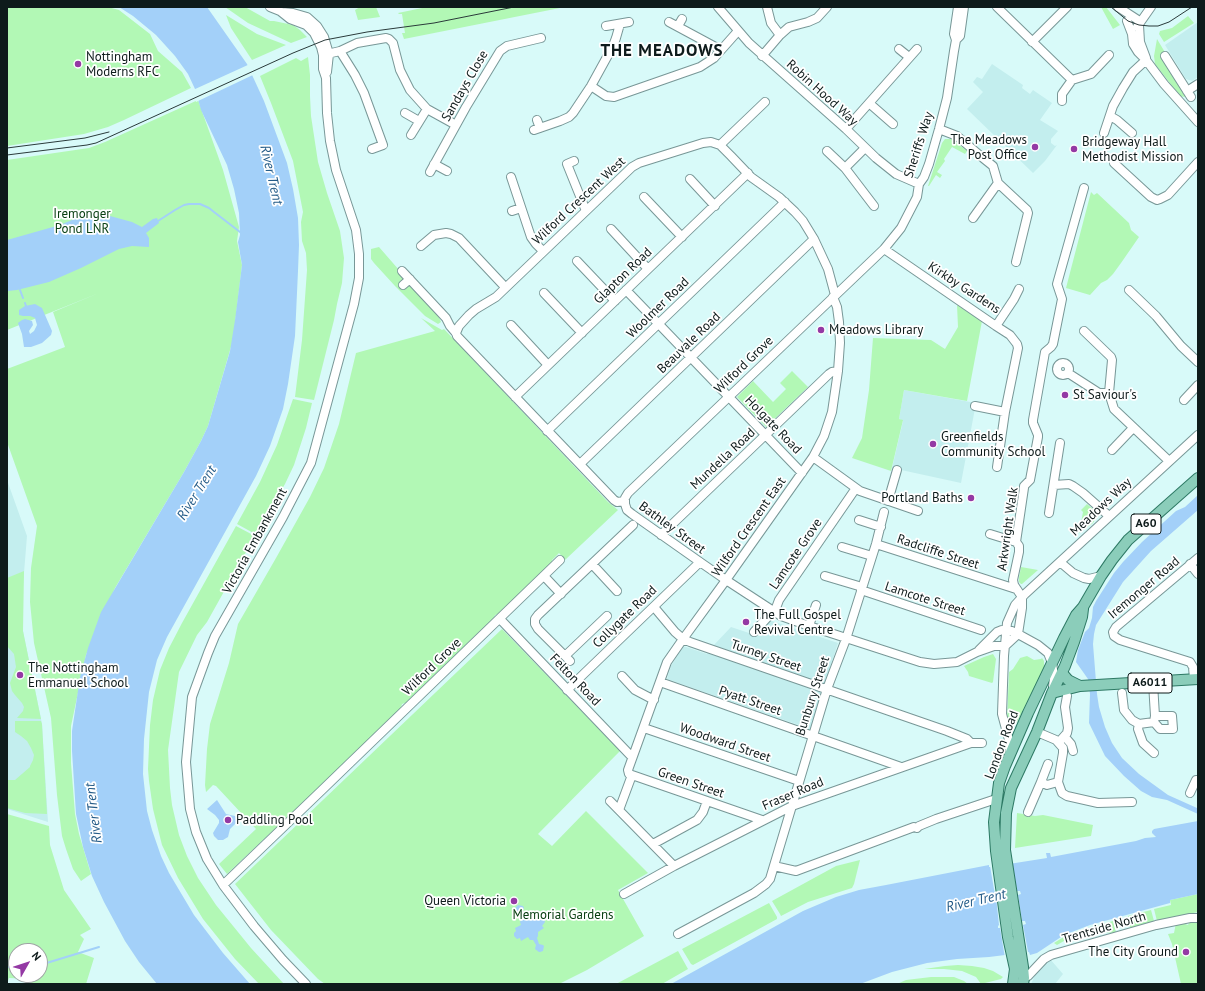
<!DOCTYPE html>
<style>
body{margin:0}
#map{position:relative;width:1205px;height:991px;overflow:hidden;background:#d8faf9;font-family:"PT Sans",sans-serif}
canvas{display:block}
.frame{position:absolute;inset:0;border:8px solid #0e1b1b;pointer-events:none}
.north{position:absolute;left:8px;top:943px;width:40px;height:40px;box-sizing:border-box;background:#fff;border:1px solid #9fa4a4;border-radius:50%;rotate:51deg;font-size:11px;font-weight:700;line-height:16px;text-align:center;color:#0e1b1b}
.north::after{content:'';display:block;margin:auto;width:14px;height:18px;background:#9439a4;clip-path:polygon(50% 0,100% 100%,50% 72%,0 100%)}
</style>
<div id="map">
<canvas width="1205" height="991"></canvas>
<div class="frame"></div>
<div class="north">N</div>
</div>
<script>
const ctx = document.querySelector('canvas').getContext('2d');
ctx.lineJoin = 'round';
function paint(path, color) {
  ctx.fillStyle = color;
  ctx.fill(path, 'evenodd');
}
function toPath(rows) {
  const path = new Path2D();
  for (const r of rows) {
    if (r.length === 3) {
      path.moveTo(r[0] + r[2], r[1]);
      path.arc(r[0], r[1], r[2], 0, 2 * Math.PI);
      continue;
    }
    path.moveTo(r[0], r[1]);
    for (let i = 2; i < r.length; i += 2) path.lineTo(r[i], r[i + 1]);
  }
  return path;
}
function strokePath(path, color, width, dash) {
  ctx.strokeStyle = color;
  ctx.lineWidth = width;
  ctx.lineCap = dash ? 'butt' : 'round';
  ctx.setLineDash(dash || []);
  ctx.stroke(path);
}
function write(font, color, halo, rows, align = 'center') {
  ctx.font = font + ' "PT Sans",sans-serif';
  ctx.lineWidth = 3.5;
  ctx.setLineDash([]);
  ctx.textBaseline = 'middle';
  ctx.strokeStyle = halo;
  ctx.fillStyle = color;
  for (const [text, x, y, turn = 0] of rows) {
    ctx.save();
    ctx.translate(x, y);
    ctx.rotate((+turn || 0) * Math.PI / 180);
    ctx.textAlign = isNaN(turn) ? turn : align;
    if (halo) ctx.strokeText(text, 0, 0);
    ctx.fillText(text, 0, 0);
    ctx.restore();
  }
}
paint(toPath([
 [1198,22,1198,77,1192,81,1186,79,1165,45],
 [992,64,1023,85,1022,88,1030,94,1033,90,1052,103,1040,120,1058,131,1051,139,1051,143,1055,146,1057,145,1045,161,1033,173,967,109,983,92,973,82,977,77,982,79],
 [904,390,976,403,961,483,892,468,903,421,899,419],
 [7,480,27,536,23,585,23,631,42,724,48,822,7,809],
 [769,620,838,643,810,729,667,679,671,666,683,646,707,654,713,646,731,627,758,636],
 [1050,959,1063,974,1055,984,1031,984,1036,973,1043,964]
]), '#c3eeee');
paint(toPath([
 [7,7,108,7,119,10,150,34,158,51,182,72,191,88,124,120,108,127,84,134,7,146],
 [225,7,245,7,270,21,274,21,293,25,300,30,307,37,291,43,248,23],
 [360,7,376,7,380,17,358,20,355,10],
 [427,7,565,7,404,39,402,33,405,33,402,14,399,14,398,13],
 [1101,7,1106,7,1120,25,1113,29],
 [226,15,257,34,286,45,252,60,231,28],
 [1188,16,1194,23,1164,42,1159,34,1160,31,1172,28],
 [1157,39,1166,54,1190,98,1180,96,1155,64,1154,56],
 [308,57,310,75,310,96,311,116,318,162,327,193,340,231,344,258,342,283,337,304,334,320,314,400,295,397,302,340,307,270,306,253,302,241,301,222,303,212,293,161,271,103,260,76,296,58,301,61],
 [198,100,223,170,239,227,237,241,242,265,233,340,208,426,201,441,184,472,115,588,86,655,71,726,71,763,75,814,79,834,91,874,81,881,73,869,66,849,62,836,57,795,51,718,34,643,30,602,31,568,37,526,7,442,7,369,65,347,53,312,99,293,7,330,7,160,89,148,105,142],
 [945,139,952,139,967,151,965,154,952,147,944,159,945,161,937,172,942,175,940,178,936,175,929,186,928,186,942,143],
 [1091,192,1094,195,1097,193,1129,223,1131,230,1139,237,1121,263,1113,274,1107,280,1101,283,1090,295,1066,288],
 [379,247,406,278,399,284,403,289,411,283,437,313,441,322,438,324,425,316,395,286,374,263,371,259,371,249],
 [957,305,982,321,967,401,904,390,899,419,903,420,891,471,852,458,862,438,869,390,873,338,931,340,945,349,958,327],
 [421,318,442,330,444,329,608,502,618,510,565,560,559,553,552,560,552,564,502,613,495,615,493,621,408,702,402,704,400,711,227,874,219,864,256,829,216,786,213,785,206,792,205,785,207,749,210,724,229,663,238,624,276,558,310,497,324,468,339,424,356,353,435,331],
 [792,371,808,387,766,427,737,397,753,381,773,402,786,389,780,383],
 [293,399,312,403,306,428,294,465,285,484,267,514,257,535,237,524,260,482,277,445],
 [1087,504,1095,511,1097,515,1096,518,1093,523,1079,533,1083,512,1081,510],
 [236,526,255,536,207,622,197,635,179,672,168,750,170,788,172,805,179,835,187,856,198,878,216,905,251,948,284,984,259,984,235,959,203,919,178,878,162,845,153,809,149,781,148,769,150,725,153,700,160,670,169,648,182,623],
 [1021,567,1038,570,1022,584,1021,584,1019,582,1019,578],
 [24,571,23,631,41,719,17,718,23,711,24,707,22,703,15,695,12,691,10,683,16,667,14,654,7,646,7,578],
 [502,629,620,751,538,834,552,846,586,811,648,873,618,890,644,936,587,970,559,984,325,984,318,979,271,930,235,884],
 [993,654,996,659,993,682,992,683,969,676,968,672,964,666,984,657],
 [1027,656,1034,660,1041,659,1042,658,1044,661,1044,669,1019,718,1017,722,1012,725,1007,721,1009,672,1013,669,1020,658],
 [15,721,41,721,42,724,47,814,25,813,7,808,7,780,15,780,30,767,30,766,33,760,34,755,31,748,27,741,21,736,15,732],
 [1017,813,1035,816,1043,815,1093,825,1091,836,1015,848],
 [7,814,49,826,50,845,64,890,91,929,80,935,84,939,78,952,94,958,86,984,30,984,29,979,9,978,7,984],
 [16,951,40,951,40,975,16,975],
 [860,860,854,884,852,888,808,902,781,916,780,914,772,901,814,878,836,866],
 [1198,894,1198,912,1157,921,1154,909,1171,905,1170,900],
 [769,903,777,917,777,919,693,965,691,964,682,949],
 [1151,910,1154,921,1130,928,1128,916],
 [1113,921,1116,932,1114,933,1104,932,1093,933,1085,937,1064,941,1057,945,1054,943,1062,938,1075,932],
 [1190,921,1198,923,1198,984,1181,984,1172,944,1168,934,1174,933,1176,923,1180,922,1188,925],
 [678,951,688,969,662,984,616,984],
 [958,965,972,966,984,968,993,971,1003,977,1001,979,981,984,976,977,962,971,944,969,924,969,945,966],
 [931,977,954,977,964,981,968,984,897,984,906,980]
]), '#b2f8b5');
paint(toPath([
 [119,7,207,7,247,64,264,101,287,163,293,189,298,218,299,245,298,271,295,336,288,384,283,409,270,446,256,476,167,637,157,660,149,692,144,739,143,774,147,811,152,830,161,856,169,873,194,915,223,953,250,984,157,984,139,962,125,941,104,902,92,876,83,847,76,814,72,751,72,731,80,677,88,648,101,612,184,472,201,441,208,426,230,351,235,320,242,265,238,242,240,235,239,213,234,189,227,165,201,110,195,89,188,74,175,56,156,35,133,16],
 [99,213,132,222,142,227,153,219,157,218,159,223,146,233,149,238,149,247,132,246,119,249,81,268,49,282,17,290,8,291,7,240,60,225,84,215],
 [35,304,42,308,52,331,51,335,42,343,31,347,24,347,22,334,18,323,22,320,25,319,32,321,33,325,29,331,30,334,34,331,37,325,35,318,30,316,23,316,19,315,19,310,25,306],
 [1198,495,1198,510,1151,551,1123,582,1096,625,1094,634,1093,644,1097,694,1099,707,1105,727,1112,743,1122,758,1139,774,1168,795,1197,808,1198,809,1198,814,1167,800,1152,797,1141,791,1124,776,1105,756,1089,723,1090,694,1088,679,1076,662,1078,650,1085,632,1089,628,1092,618,1093,607,1096,601,1114,573,1123,562,1142,542,1176,511,1185,507],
 [217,800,226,814,235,816,237,819,237,822,230,829,228,837,223,840,218,840,214,836,213,833,219,823,219,820,215,815,207,809],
 [1198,821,1198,894,1170,900,1170,903,1090,925,1064,935,1037,953,1030,955,1029,952,989,957,957,959,927,963,892,972,860,984,671,984,803,911,836,897,859,890,886,885,989,865,989,867,990,867,1047,858,1046,853,1050,853,1051,857,1136,841,1145,838,1156,837,1152,833,1152,831,1154,829],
 [518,905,523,906,524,908,522,912,525,917,529,917,531,920,537,917,539,920,544,919,545,922,542,926,544,928,538,932,538,936,537,938,539,944,543,945,544,946,543,951,540,952,539,952,535,949,536,945,533,940,530,940,528,937,521,941,520,938,517,939,514,936,514,933,516,931,515,928,521,925,520,922,522,919,519,914,516,913,514,909]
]), '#a3d0f9');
paint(toPath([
 [250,64,255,74,196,102,193,90],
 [1012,862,1017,891,1020,891,1021,894,1018,895,1022,921,1025,921,1026,924,1023,925,1029,957,1027,954,1005,958,1000,928,998,928,998,926,999,925,996,897,993,898,993,895,995,895,990,866,991,865]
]), '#d8faf9');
strokePath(toPath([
 [158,221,175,210,184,205,189,204,200,204,209,208,214,212,240,232],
 [20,290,23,298],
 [25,303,26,306],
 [40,965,99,947],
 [7,967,16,967]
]), '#a3d0f9', 2);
const minor = toPath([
 [270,7,280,11,290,19,306,25,314,33,321,47,323,55,323,69,326,78,327,113,330,141,336,170,356,230,359,254,359,278,354,304,311,463,283,517,215,636,208,653,192,697,186,762,190,809,196,832,207,859,223,885,254,926,283,960,306,984],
 [718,7,749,43,846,129,876,158,896,174,919,184],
 [767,7,771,23,780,35],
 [958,7,954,34,956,40,954,51,947,98,939,129,929,164,924,177,919,184,917,197,901,228,884,249,628,493,625,498,625,504,627,510,632,514,700,562,726,580,781,616,809,626,920,662,934,664,957,662,977,652,994,646,1005,646,1018,634,1022,608,1022,597],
 [997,7,1072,80],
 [1118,7,1138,20,1139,25,1140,42,1146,58],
 [282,12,293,13,307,17,317,26,324,37,329,54,327,72],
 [1127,21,1132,34,1133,44,1138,52,1146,60,1164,84,1198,122],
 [669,22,721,50],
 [606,26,629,22],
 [678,26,682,19],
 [1137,27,1151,7],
 [956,40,960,36,964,7],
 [1032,42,1067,7],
 [899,49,909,57],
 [340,51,355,75,364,93,383,145,372,149],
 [323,55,340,51,357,43,386,38,389,39,393,43,400,70,410,90,427,109,456,125],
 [762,56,780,35,789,27,808,22,817,18,827,7],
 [1165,56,1191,97],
 [1072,80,1091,74,1109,55],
 [591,86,606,96,614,97,700,67,714,58,738,31],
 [1187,91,1198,84],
 [1062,101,1062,94,1072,80],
 [869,103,893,124],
 [405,113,419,121],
 [1110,116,1117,120,1132,133],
 [537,120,540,128],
 [846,129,917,49],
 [939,129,957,136,983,158,993,166,998,183,1027,210,1028,213,1016,262],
 [534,130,560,121,569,117,573,113,591,86,613,46,616,38,620,24],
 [1104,133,1113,106,1123,88,1133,72,1146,60],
 [411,135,427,109],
 [720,145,765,102],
 [827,151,845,168,874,206],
 [574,161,567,164,586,211],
 [1114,163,1151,197,1157,200,1160,199,1168,195,1198,162],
 [434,164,447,171],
 [845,168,865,148],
 [430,172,466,107,500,51,507,46,541,38],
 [511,177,531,237,536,244,543,251],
 [690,179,715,206],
 [644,197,682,237],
 [512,211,521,208],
 [973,218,998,183],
 [611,229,648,269],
 [421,246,434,235,446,233,451,234,459,238,505,287],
 [884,249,996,326,1014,299,1019,289],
 [577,261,615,301],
 [402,271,446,318,450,326,456,333,457,336,614,500,617,502,625,501],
 [403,285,410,279],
 [626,290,802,473],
 [1129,290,1156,316,1181,346,1198,362],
 [544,293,582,333],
 [511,325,548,365],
 [996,326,1010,335,1017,344,1018,348,1005,412,997,467],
 [1084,331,1111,357,1112,360,1109,393],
 [456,333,459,326,469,315,476,309,496,297,632,167,639,163,703,143,711,142,720,145,731,156,751,177,779,197,795,212,803,221,814,239,828,269,835,295],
 [1063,369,6],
 [1068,373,1099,393,1109,393,1114,409,1169,461],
 [515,397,748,173],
 [1184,400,1198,385],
 [975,406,1005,412],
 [547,431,785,202],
 [1112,450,1133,428],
 [813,457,860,491,918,511],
 [580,464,814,239],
 [1054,485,1069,484,1073,486,1083,493,1109,516],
 [888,501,897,470],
 [1049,513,1060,443],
 [859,520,881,527],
 [990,534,1016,542],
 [661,535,829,374,832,372,838,371],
 [876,544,1016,589],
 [842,547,872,556],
 [1060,562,1073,573,1084,578,1089,579,1101,576],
 [592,564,617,591],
 [1190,564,1198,574],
 [544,576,561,594],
 [825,576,862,587],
 [861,590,981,630],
 [1022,597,1014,585,1013,580,1019,552,1019,546,1016,542,1024,488,1024,486,1030,480,1038,437,1038,435,1033,423,1033,420,1045,352,1051,347,1053,344,1062,299,1057,284,1084,188],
 [654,607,675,632,683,639,690,642,947,731,967,739,971,743],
 [500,619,632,757],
 [809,626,816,605],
 [754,632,776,608,779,600,856,488],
 [979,650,997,632,1002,630,1012,631,1018,634,1038,645,1048,653,1052,663,1054,676,1053,687],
 [565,656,607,616],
 [570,661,538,629,535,624,535,619,538,615,633,525],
 [622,676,635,690,654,700],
 [1194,679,1193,667,1190,662,1120,640,1114,636,1113,632,1116,627,1198,558],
 [660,682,901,767],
 [1153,683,1155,716,1154,722,1160,729,1173,729,1172,716,1155,716],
 [567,690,700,562],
 [1122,693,1124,710,1132,720,1139,724,1154,722],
 [1139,724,1138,729,1143,743,1154,753],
 [644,728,799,781],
 [1037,732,1056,740,1063,748,1063,753,1058,782,1062,793,1067,796,1098,803,1132,802],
 [1065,737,1071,744,1073,751],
 [1059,742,1067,733,1068,728,1065,707,1067,696],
 [1010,754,1009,740,1002,714,1004,656,1007,623,1015,605,1025,594,1198,435],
 [1048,764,1041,782,1047,785,1058,782],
 [321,791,560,560],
 [1190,793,1196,780,1198,780],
 [610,801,674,866],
 [619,810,632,775],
 [1028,812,1041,782],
 [762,820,632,775,629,774,628,770,667,662,683,639,726,580,813,457,824,436,832,412,838,371,840,343,839,322,837,307,833,297],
 [653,844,697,820,703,812,707,801],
 [774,866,796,871,914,827,917,828,919,826,936,819,993,800,997,800],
 [223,885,321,791],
 [624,894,674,866,792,806,971,743,982,743],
 [678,934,754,893,766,884,770,879,827,689,846,639,876,544,884,512],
 [1024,978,1028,976,1044,959,1051,955,1156,925,1190,918,1198,918]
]);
const major = toPath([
 [1062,673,1068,680,1080,686],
 [1052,693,1080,686,1198,679],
 [1013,984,1015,969,1008,937,999,873,996,851,994,822,999,783,1005,766,1028,713,1064,638,1076,615,1083,607,1101,576,1112,560,1128,540,1198,478],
 [1023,984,1024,978,1023,967,1005,850,1006,813,1011,788,1037,732,1052,693,1065,666,1074,642,1082,617,1083,609]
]);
strokePath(minor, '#789797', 10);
strokePath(major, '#2d7964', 12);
strokePath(minor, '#fff', 8);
strokePath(major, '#8bcdba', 10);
strokePath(toPath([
 [1111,7,1128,21,1139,25,1149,26,1158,26,1169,22,1192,7],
 [7,148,85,138,109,132],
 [7,155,87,145,96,143,293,53,325,40,367,32,434,23,514,7]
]), '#2a3a3a', 1);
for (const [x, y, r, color] of [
 [78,64,4,"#9439a4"],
 [1035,147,4,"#9439a4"],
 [1074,149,4,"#9439a4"],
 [821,330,4,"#9439a4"],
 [1065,395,4,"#9439a4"],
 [933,444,4,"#9439a4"],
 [971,498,4,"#9439a4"],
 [746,622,4,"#9439a4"],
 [20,675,4,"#9439a4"],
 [228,820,4,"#9439a4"],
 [514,901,4,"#9439a4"],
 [1186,952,4,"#9439a4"]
]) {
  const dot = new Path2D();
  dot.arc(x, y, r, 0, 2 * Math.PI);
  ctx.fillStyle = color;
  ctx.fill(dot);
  strokePath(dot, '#fff', 1.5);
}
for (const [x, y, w] of [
 [1146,524,30],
 [1150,683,44]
]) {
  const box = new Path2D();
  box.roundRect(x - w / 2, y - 10, w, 20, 3);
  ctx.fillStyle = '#fff';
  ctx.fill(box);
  strokePath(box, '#0e1b1b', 1);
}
write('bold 12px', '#0e1b1b', null, [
 ["A60",1146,524],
 ["A6011",1150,683]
]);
write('13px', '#0e1b1b', '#fff', [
 ["Nottingham",86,57],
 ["Moderns RFC",86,72],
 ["The Meadows",1027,140,"right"],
 ["Post Office",1027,155,"right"],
 ["Bridgeway Hall",1082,142],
 ["Methodist Mission",1082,157],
 ["Meadows Library",829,330],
 ["St Saviour's",1073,395],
 ["Greenfields",941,437],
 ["Community School",941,452],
 ["Portland Baths",963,498,"right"],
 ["The Full Gospel",754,615],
 ["Revival Centre",754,630],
 ["The Nottingham",28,668],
 ["Emmanuel School",28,683],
 ["Paddling Pool",236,820],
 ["Queen Victoria",506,901,"right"],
 ["The City Ground",1178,952,"right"]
], 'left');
write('13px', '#0e1b1b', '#fff', [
 ["Sandays Close",465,86,-60],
 ["Robin Hood Way",822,93,42],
 ["Sheriffs Way",919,145,-72],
 ["Wilford Crescent West",579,201,-43],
 ["Glapton Road",623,276,-44],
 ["Kirkby Gardens",964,288,33],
 ["Woolmer Road",658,308,-44],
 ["Beauvale Road",689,343,-44],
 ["Wilford Grove",744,365,-44],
 ["Holgate Road",773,425,46],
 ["Mundella Road",723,459,-43],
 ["Meadows Way",1101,507,-43],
 ["Wilford Crescent East",749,527,-55],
 ["Bathley Street",672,528,36],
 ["Arkwright Walk",1008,529,-82],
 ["Victoria Embankment",255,541,-61],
 ["Radcliffe Street",938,552,18],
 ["Lamcote Grove",796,554,-56],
 ["Iremonger Road",1144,588,-40],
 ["Lamcote Street",925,599,18],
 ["Collygate Road",625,617,-44],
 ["Turney Street",766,656,19],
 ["Wilford Grove",432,667,-44],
 ["Felton Road",575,680,46],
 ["Bunbury Street",813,696,-72],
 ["Pyatt Street",750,701,19],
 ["Woodward Street",725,743,19],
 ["London Road",1002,745,-69],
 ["Green Street",691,783,19],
 ["Fraser Road",793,794,-23],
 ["Trentside North",1104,928,-16]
]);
write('13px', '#0a4013', '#fff', [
 ["Iremonger",82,214],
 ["Pond LNR",82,229],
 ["Memorial Gardens",563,915]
]);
write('italic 14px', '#255c88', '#fff', [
 ["River Trent",271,175,77],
 ["River Trent",197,493,-58],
 ["River Trent",94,813,-97],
 ["River Trent",976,901,-13]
]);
ctx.letterSpacing = '1px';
write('bold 17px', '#0e1b1b', '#fff', [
 ["THE MEADOWS",662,51]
]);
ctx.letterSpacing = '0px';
</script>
